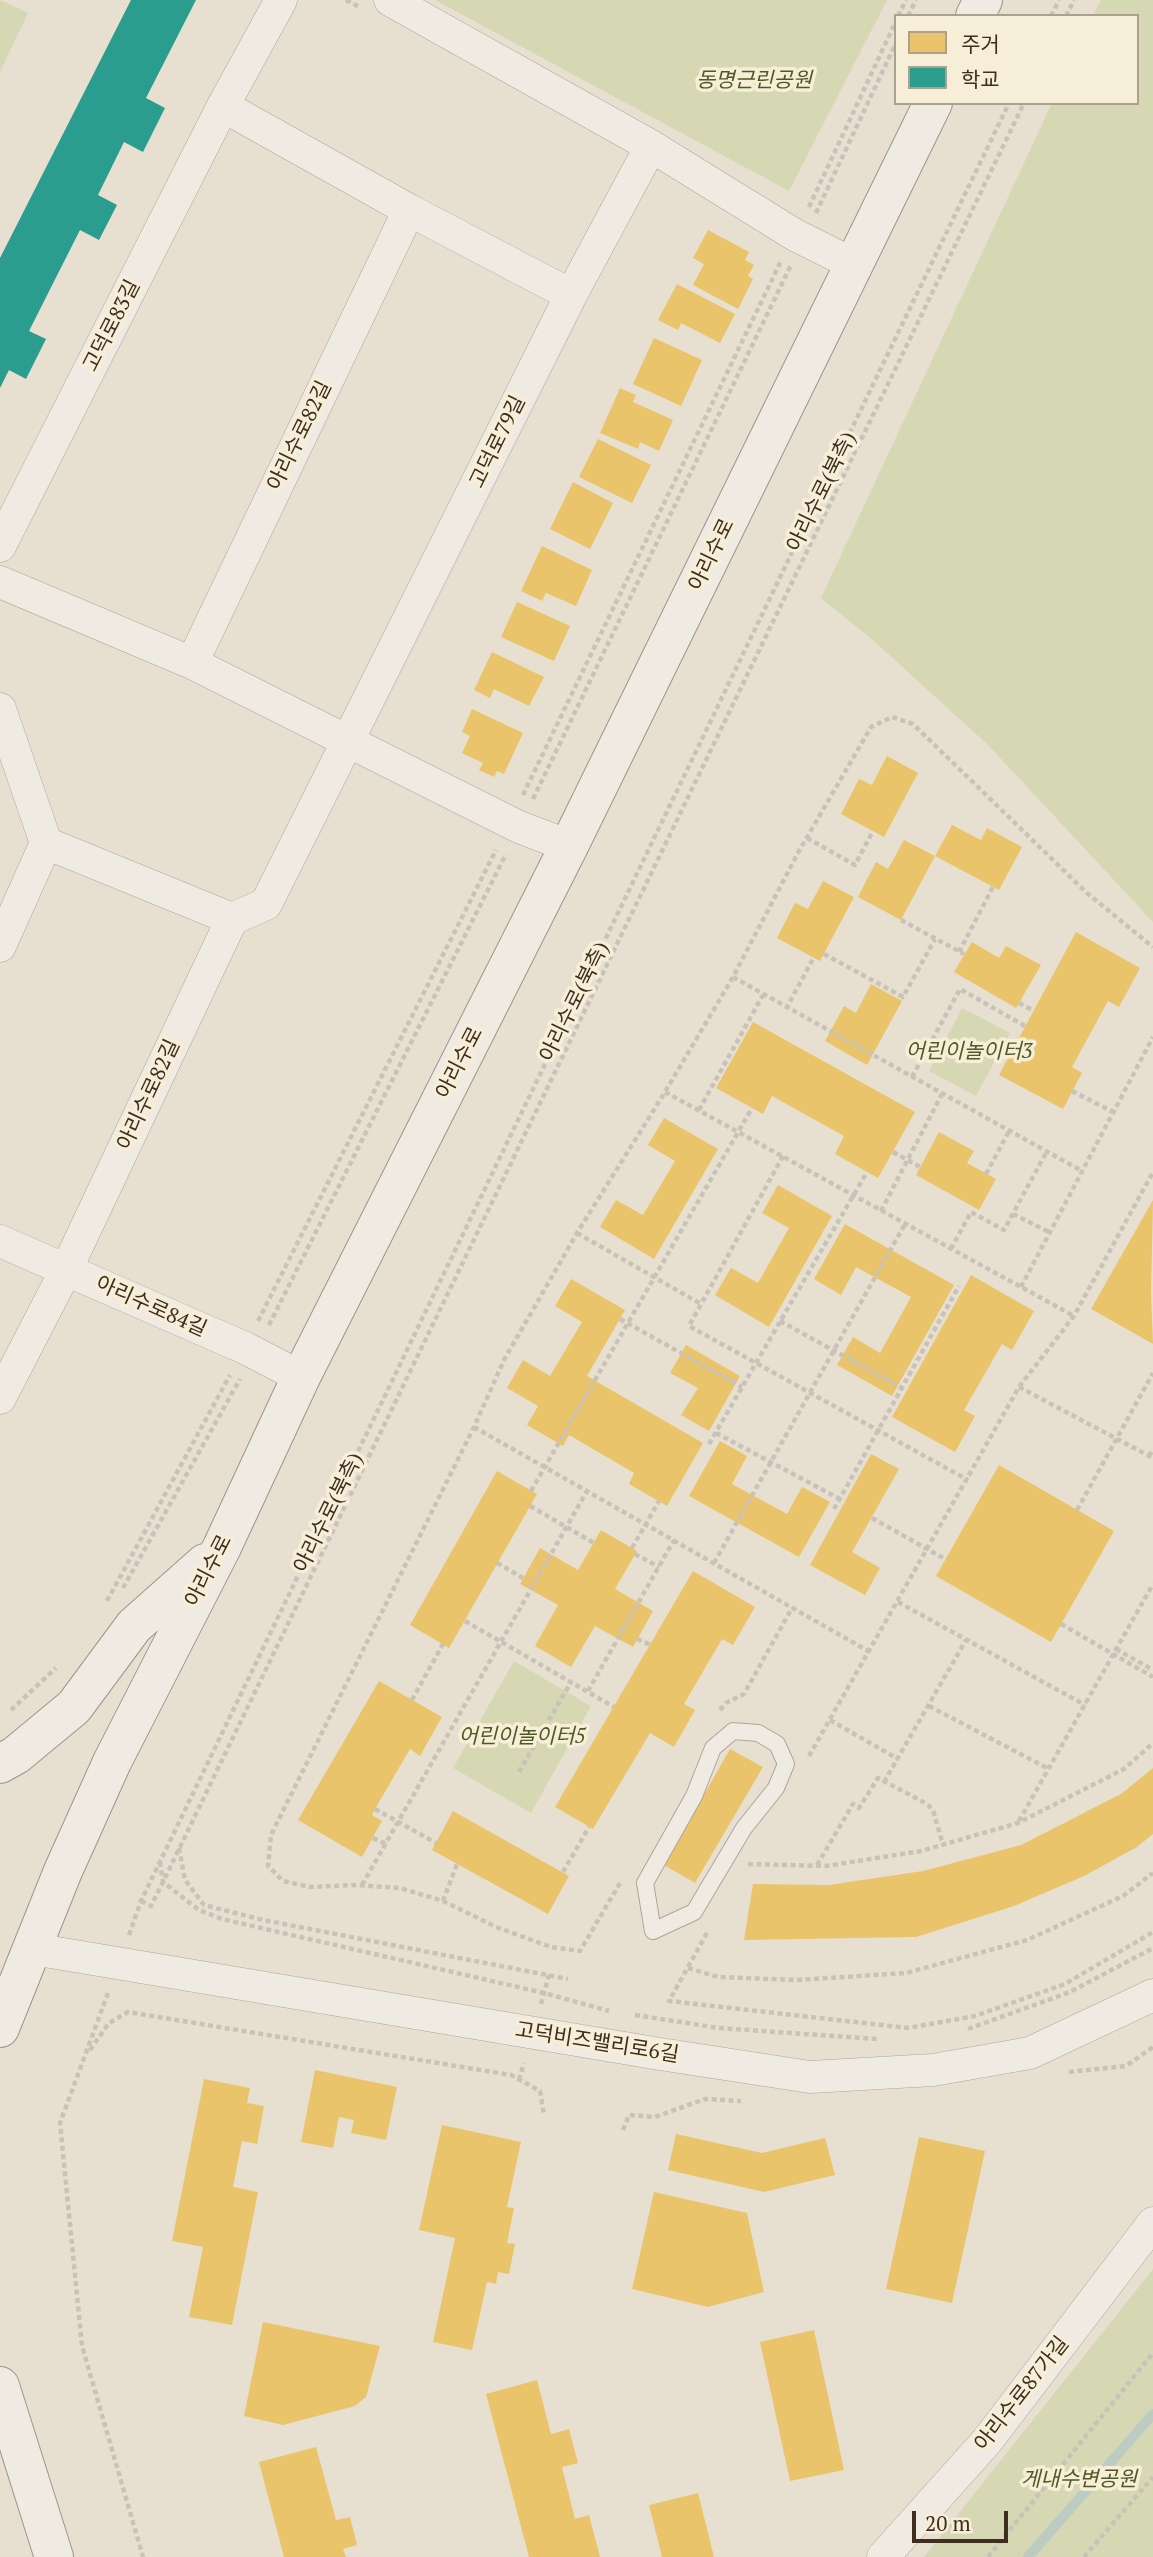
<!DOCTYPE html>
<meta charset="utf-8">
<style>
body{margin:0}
#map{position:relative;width:1153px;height:2557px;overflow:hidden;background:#e7e0d1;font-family:"PT Serif","Noto Sans KR",serif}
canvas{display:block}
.legend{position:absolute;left:894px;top:14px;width:245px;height:91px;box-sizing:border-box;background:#f7eed8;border:2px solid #ada18e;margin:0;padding:9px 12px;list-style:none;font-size:21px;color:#3d2e20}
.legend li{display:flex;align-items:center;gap:14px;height:35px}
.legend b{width:35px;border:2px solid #ada18e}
.scale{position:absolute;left:912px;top:2511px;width:96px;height:32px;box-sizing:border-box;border:4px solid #3d2e20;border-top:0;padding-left:9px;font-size:21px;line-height:24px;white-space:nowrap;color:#3d2e20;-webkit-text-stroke:5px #f7eed8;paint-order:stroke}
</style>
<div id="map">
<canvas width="1153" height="2557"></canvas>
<ul class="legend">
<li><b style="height:19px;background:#e9c46a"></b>주거</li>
<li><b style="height:19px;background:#2a9d8f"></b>학교</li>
</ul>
<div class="scale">20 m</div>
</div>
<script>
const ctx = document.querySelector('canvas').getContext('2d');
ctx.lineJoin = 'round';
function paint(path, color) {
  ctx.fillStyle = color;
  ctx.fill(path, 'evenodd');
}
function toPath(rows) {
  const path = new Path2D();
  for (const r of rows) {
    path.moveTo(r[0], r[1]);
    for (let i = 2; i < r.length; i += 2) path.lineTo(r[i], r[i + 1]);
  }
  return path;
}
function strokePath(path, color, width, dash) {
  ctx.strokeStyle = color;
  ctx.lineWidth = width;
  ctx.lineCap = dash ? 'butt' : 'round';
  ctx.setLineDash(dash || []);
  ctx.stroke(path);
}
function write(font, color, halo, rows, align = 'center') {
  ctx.font = font + ' "PT Serif","Noto Sans KR",serif';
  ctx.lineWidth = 7;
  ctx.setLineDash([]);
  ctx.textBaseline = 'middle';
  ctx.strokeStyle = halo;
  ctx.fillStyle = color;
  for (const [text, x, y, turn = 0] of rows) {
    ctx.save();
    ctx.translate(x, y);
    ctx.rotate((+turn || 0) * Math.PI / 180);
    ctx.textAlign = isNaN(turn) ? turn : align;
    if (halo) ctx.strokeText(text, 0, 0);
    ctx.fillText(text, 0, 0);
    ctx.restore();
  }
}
paint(toPath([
 [0,0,28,13,0,72],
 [435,0,887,0,789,191],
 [1101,0,1153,0,1153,922,988,745,874,641,821,598,1052,103,1137,103,1137,16,1093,16],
 [962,1008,1010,1033,976,1096,929,1071],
 [514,1661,591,1706,531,1813,453,1768],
 [1153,2269,1153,2557,924,2557]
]), '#d6d7b3');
paint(toPath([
 [708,230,749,252,745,260,754,265,748,276,753,279,738,309,693,285,704,264,693,258],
 [677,284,735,314,720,343,681,323,678,330,658,320],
 [654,338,702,360,681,406,633,384],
 [620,388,636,395,633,402,673,420,659,451,640,442,638,449,600,433],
 [598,439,651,465,632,503,579,477],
 [573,482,613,503,590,549,550,529],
 [542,546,592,570,576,606,546,593,542,601,521,591],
 [517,602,570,626,554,661,501,637],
 [492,652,544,677,529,706,494,689,490,698,474,690],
 [472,709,523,733,504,774,497,771,494,777,479,770,483,763,462,753,470,736,462,732],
 [887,756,918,773,884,837,841,814,859,779,872,785],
 [952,825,981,840,987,828,1022,847,999,890,935,856],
 [904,840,935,856,901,920,858,897,876,862,888,869],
 [823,881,854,897,820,961,777,938,795,903,808,909],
 [1076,932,1140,968,1119,1007,1108,1001,1072,1067,1082,1073,1063,1109,999,1075],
 [972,942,999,958,1006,946,1041,965,1016,1008,954,972],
 [871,984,902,1001,867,1065,825,1041,844,1006,856,1013],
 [753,1022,915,1112,878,1178,835,1154,844,1136,772,1096,763,1114,716,1088],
 [664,1118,718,1149,654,1259,600,1227,616,1200,643,1215,675,1161,648,1145],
 [939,1132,974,1151,967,1163,996,1179,979,1210,916,1175],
 [778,1185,832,1216,769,1327,715,1295,731,1268,758,1283,789,1228,762,1213],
 [1153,1200,1151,1294,1153,1344,1091,1309],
 [845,1224,954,1285,892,1396,837,1365,853,1337,880,1353,911,1297,856,1267,841,1295,814,1279],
 [971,1275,1034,1311,1012,1350,1002,1344,964,1410,975,1416,955,1452,892,1417],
 [571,1279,625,1310,587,1376,703,1443,667,1506,629,1484,634,1473,569,1435,563,1446,527,1425,538,1406,507,1388,523,1360,550,1376,582,1322,555,1306],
 [686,1345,740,1376,709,1431,681,1415,698,1388,670,1373],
 [720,1441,747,1456,732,1484,787,1514,802,1487,830,1502,799,1557,689,1496],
 [871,1454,899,1469,852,1552,880,1568,865,1595,810,1565],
 [999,1465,1114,1531,1051,1642,936,1576],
 [497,1471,537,1494,449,1648,410,1625],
 [601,1530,637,1551,615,1589,653,1611,633,1647,595,1626,571,1667,535,1646,558,1605,520,1584,540,1548,578,1570],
 [693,1571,755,1607,733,1645,722,1639,684,1704,695,1710,674,1747,650,1733,593,1829,555,1807],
 [379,1681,442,1717,420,1756,410,1749,375,1809,372,1815,382,1821,362,1857,298,1820],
 [730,1749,763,1767,695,1883,664,1865],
 [1153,1768,1153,1834,1137,1847,1084,1876,1014,1906,916,1937,744,1940,753,1884,829,1885,923,1871,1021,1845,1121,1794],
 [453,1811,569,1876,548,1914,432,1850],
 [315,2070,397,2087,386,2140,351,2133,354,2120,339,2117,333,2148,301,2142],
 [204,2079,250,2088,247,2103,264,2106,257,2144,242,2141,233,2187,258,2192,232,2325,189,2317,203,2247,172,2241],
 [442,2125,521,2142,507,2207,514,2208,507,2243,515,2244,509,2274,498,2272,496,2284,487,2282,472,2350,433,2342,455,2238,419,2230],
 [676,2134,762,2153,825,2138,835,2175,764,2192,668,2170],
 [919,2137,985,2151,952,2303,886,2289],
 [654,2192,747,2213,764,2292,708,2307,632,2289],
 [263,2322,380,2346,366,2397,355,2406,283,2425,244,2416],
 [814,2330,844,2470,790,2481,760,2342],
 [537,2380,551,2434,569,2429,578,2463,562,2467,575,2519,589,2515,600,2557,529,2557,486,2394],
 [316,2447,336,2520,350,2517,357,2545,343,2549,346,2557,284,2557,259,2462],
 [698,2493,714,2557,662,2557,649,2505]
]), '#e9c46a');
paint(toPath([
 [131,0,196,0,146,98,165,108,143,152,124,142,98,195,117,205,99,240,80,230,29,331,46,339,26,379,9,370,0,388,0,258]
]), '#2a9d8f');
strokePath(toPath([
 [1028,2557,1153,2414]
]), '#bcccc2', 10);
const lane = toPath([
 [733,1731,758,1733,777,1744,786,1764,776,1788,744,1828,694,1912,653,1931,645,1883,694,1796,713,1748,733,1731]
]);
const street = toPath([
 [390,0,651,146,795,235,855,265],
 [223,106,409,210,571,295],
 [0,546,223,106,281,0],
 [0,582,192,663,519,827,569,846],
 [192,663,409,210],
 [0,709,46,843,0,946],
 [46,843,232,919],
 [0,1241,245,1348,301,1377],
 [0,1398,66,1270,232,919,266,904,571,295,651,146],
 [33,1949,660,2054,810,2077,933,2070,1030,2053,1153,1995],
 [883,2557,987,2441,1153,2223]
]);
const secondary = toPath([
 [975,16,983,0],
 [0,1764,16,1755,74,1707,134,1626,205,1563],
 [0,2028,63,1871,112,1762,222,1547,301,1377,569,846,933,103],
 [0,2386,54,2557]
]);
strokePath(lane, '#ada599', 18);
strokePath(street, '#ada599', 33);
strokePath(secondary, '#9c958a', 40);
strokePath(toPath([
 [346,0,361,8],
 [898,16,906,0],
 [908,16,916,0],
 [1051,16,1059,0],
 [1066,16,1074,0],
 [809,207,896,21],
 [816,213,896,43],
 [523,795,781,261],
 [533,799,791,265],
 [807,838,855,865,873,831],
 [901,920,964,954],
 [959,952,993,887],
 [824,954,903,997,935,939],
 [733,977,1082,1171],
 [1019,1003,1034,1011],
 [786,1009,814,957],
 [912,1077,960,989,1025,1026],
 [1072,1091,1113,1112],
 [665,1092,1074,1316],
 [699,1110,763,995],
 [783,1156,689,1326,968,1480],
 [986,1174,1009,1131],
 [881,1211,942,1094],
 [1013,1214,1049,1232],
 [577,1233,701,1304],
 [951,1249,971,1212,1004,1230,1047,1151],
 [1021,1287,1153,1037],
 [620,1319,742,1387],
 [258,1321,496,850],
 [269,1325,506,854],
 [1019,1387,1153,1458],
 [474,1427,870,1652],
 [1149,1456,1153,1450],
 [530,1506,594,1543],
 [635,1554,659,1567],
 [497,1563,523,1578],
 [714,1563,905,1224],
 [123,1588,240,1379],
 [107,1601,230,1375],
 [898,1602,1085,1705],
 [465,1621,614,1707],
 [637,1639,651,1645],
 [1116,1649,1153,1670],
 [588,1691,674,1540],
 [412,1700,443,1644],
 [929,1706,1049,1769],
 [11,1710,56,1668],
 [720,1710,726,1703,744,1694,792,1608],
 [830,1720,898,1759],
 [809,1756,1019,1387,1074,1316,1153,1172],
 [519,1772,571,1682],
 [884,1782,966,1640],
 [1019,1821,1153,1584],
 [373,1838,386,1844],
 [179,1848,185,1880,204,1905,263,1920,568,1979],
 [160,1862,163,1882,199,1910,222,1919,544,1993,609,2011],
 [748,1864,826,1866,921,1851,1018,1823,1124,1769,1153,1743],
 [817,1865,853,1804,859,1808,878,1778,927,1804,933,1810,943,1845],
 [563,1872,589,1827],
 [620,1883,580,1951,551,1947,496,1927,443,1901,400,1888,356,1885,310,1887,283,1881,268,1866,271,1835,474,1427,504,1360,577,1233,665,1092,733,977,799,851,871,727,892,717,913,724,1087,893,1153,947],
 [362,1885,587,1491],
 [141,1901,151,1906,163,1882,1024,103],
 [443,1901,457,1864],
 [707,1933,669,2001,908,2028,975,2016,1065,1984,1153,1932],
 [129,1935,141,1901,1009,103],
 [688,1968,718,1977,797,1980,906,1973,1027,1940,1123,1896,1153,1873],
 [108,1993,60,2123,82,2346,143,2557],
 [541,2004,549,1975],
 [635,2015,719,2028,877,2039],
 [968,2029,1070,1992,1153,1948],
 [90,2050,109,2023,128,2012,511,2075,540,2091,544,2115],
 [1069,2072,1126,2066,1153,2047],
 [519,2080,524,2063],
 [623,2130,629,2115,655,2117,705,2099,741,2101],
 [988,2557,1153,2353],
 [1084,2557,1153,2477]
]), '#c8c2b9', 4.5, [5, 3.5]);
strokePath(lane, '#efebe3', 16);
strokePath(street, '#efebe3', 32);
strokePath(secondary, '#efebe3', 38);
strokePath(toPath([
 [893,1152,920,1167],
 [780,1321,902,1388],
 [716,1433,840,1499],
 [709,1444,867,1172],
 [531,1491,752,1108],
 [834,1509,959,1286],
 [1077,1510,1153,1373],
 [872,1518,945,1559],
 [632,1548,659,1501],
 [1061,1624,1153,1677],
 [375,1809,436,1843]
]), '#c8c2b9', 4.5, [5, 3.5]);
write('italic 21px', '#4d5a26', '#f7eed8', [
 ["동명근린공원",754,81],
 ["어린이놀이터3",969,1052],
 ["어린이놀이터5",522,1737],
 ["게내수변공원",1079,2480]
]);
write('21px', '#3d2e20', '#f7eed8', [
 ["고덕로83길",112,326,-63],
 ["아리수로82길",300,436,-64],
 ["고덕로79길",498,442,-64],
 ["아리수로(북측)",822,492,-64],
 ["아리수로",712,555,-64],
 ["아리수로(북측)",575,1002,-64],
 ["아리수로",460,1063,-63],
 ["아리수로82길",149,1095,-65],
 ["아리수로84길",151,1307,24],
 ["아리수로(북측)",329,1513,-64],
 ["아리수로",209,1571,-63],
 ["고덕비즈밸리로6길",597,2043,9],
 ["아리수로87가길",1022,2394,-52]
]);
</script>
